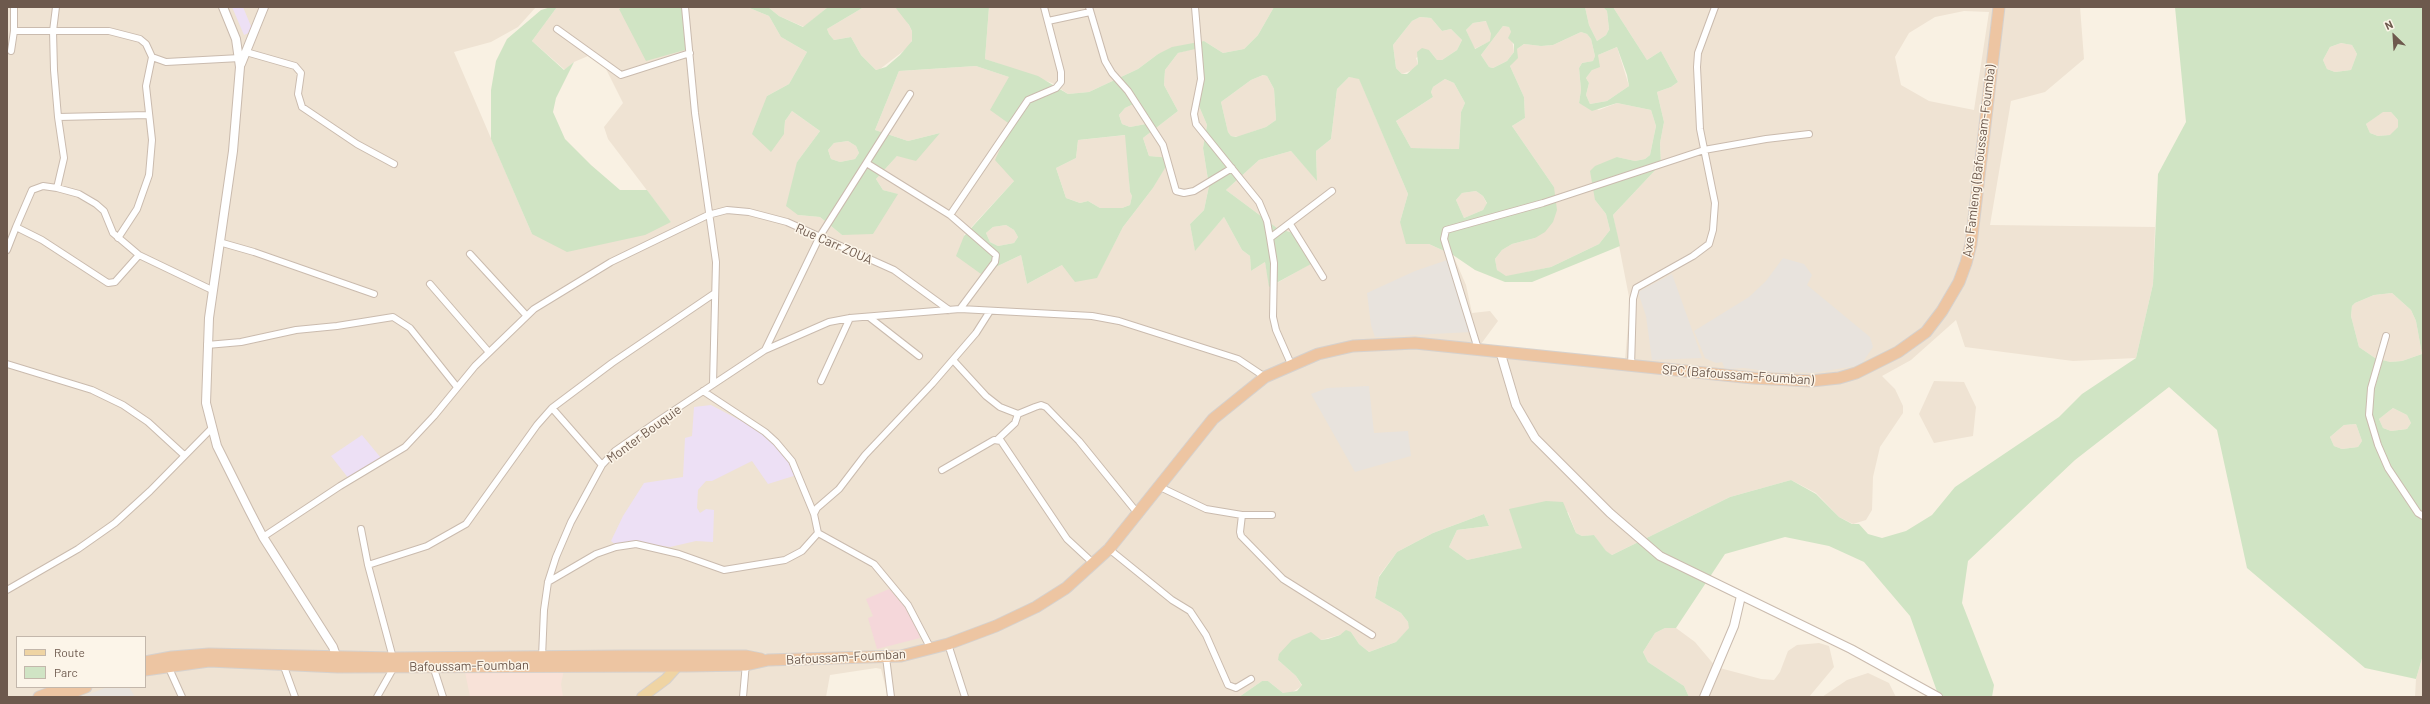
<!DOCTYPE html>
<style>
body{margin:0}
#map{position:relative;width:2430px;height:704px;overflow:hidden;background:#f9f1e3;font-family:Barlow,sans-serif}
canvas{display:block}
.frame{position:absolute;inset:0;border:8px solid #6d594d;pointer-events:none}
.legend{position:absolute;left:16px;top:636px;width:130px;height:52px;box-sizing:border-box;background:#fcf5e9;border:1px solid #c3b7ab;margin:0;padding:5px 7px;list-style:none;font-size:12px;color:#6d594d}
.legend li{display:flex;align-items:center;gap:8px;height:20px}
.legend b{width:20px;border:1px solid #c3b7ab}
.north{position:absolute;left:2374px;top:16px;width:40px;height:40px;-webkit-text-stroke:3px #fcf5e9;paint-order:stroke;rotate:335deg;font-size:11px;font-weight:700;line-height:16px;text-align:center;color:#6d594d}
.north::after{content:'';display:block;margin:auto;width:14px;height:18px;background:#6d594d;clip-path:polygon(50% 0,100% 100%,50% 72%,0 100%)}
</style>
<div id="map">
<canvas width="2430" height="704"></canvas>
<div class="frame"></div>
<ul class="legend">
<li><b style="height:5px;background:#efd4a3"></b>Route</li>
<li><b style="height:11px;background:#d0e4c4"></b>Parc</li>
</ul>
<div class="north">N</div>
</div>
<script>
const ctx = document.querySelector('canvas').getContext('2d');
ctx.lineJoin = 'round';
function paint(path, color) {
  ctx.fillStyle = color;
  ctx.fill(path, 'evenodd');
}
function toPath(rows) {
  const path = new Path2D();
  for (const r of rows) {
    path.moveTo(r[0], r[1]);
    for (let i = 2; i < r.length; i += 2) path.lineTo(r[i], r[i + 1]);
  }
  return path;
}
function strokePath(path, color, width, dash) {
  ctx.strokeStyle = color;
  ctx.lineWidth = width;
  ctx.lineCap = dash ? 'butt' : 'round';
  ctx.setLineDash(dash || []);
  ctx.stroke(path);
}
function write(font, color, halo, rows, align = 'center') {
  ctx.font = font + ' Barlow,sans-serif';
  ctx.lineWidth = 3;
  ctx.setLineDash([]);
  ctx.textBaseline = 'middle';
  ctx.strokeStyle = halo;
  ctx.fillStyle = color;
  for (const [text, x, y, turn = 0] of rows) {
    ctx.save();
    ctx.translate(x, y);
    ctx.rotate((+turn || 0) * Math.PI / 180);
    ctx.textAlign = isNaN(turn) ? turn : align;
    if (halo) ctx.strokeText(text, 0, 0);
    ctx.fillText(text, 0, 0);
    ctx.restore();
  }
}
paint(toPath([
 [7,7,536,7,518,27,491,42,454,52,532,234,671,222,608,139,604,127,623,103,600,57,595,53,574,62,565,70,532,41,557,7,622,7,619,9,747,7,769,16,781,37,807,52,789,84,767,96,784,134,785,121,792,111,820,131,797,162,798,215,820,217,842,235,897,194,883,190,876,179,897,156,940,133,908,141,875,130,899,71,976,66,1009,77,1014,181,964,235,981,274,1021,255,1027,284,1062,265,1097,277,1123,227,1153,188,1170,158,1149,156,1143,138,1178,111,1164,85,1165,70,1178,53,1195,48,1199,106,1207,125,1203,148,1209,186,1204,210,1190,224,1195,250,1224,217,1242,250,1250,256,1251,271,1265,262,1270,287,1310,264,1293,233,1277,228,1226,190,1259,160,1291,151,1317,180,1316,151,1331,139,1337,89,1349,77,1359,78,1408,194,1400,222,1429,244,1453,255,1466,285,1472,313,1490,311,1498,321,1481,344,1625,360,1630,302,1613,215,1661,164,1660,143,1664,122,1657,92,1671,87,1678,82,1661,51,1647,60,1613,7,2080,7,2084,59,2045,92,2011,101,1990,225,2155,227,2153,284,2136,358,2073,361,1965,347,1956,320,1911,360,1882,376,1895,389,1903,406,1903,413,1880,447,1873,477,1872,510,1866,520,1853,524,1839,517,1816,493,1791,480,1730,497,1612,555,1606,552,1594,535,1582,536,1576,533,1568,512,1523,548,1467,560,1449,547,1457,530,1489,526,1484,514,1433,533,1397,552,1379,576,1375,598,1401,613,1408,622,1410,628,1396,642,1369,652,1359,644,1351,632,1321,640,1278,660,1296,676,1302,686,1291,693,1283,693,1268,681,1262,681,1239,697,888,697,881,669,876,668,830,675,826,697,7,697],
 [1964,11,1989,12,1974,110,1929,101,1901,85,1895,57,1909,33,1935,17],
 [17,637,145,637,145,687,17,687],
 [768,7,828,7,804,27,779,16],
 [864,7,895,7,903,14,912,31,913,37,910,46,880,69,876,70,861,55,851,37,834,40,829,34,827,29],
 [989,7,1274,7,1258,35,1244,49,1223,53,1204,41,1158,54,1138,69,1089,92,1068,94,1052,83,985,59],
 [1585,7,1603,7,1607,11,1609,29,1606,35,1597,41,1589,25],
 [1420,17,1431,18,1442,31,1451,29,1462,40,1457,50,1442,60,1437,60,1429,50,1416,58,1418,64,1413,70,1402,74,1396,68,1393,45,1412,21],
 [1487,21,1491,34,1491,41,1474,49,1466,30,1473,23],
 [1503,26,1509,27,1511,32,1514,52,1507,61,1493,68,1489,67,1481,55],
 [1581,32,1587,34,1591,39,1595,56,1593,61,1582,63,1579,68,1581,90,1579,103,1599,110,1617,103,1651,110,1656,126,1650,155,1645,159,1635,161,1617,157,1595,200,1606,214,1610,230,1599,244,1551,267,1505,277,1497,270,1495,259,1502,250,1512,244,1535,238,1554,187,1512,126,1525,118,1524,97,1510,66,1514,60,1517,49,1524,44,1541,46,1553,45],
 [2341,43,2352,45,2357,54,2351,70,2335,72,2327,69,2323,60,2330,47],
 [1617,47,1629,86,1607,101,1590,104,1586,95,1589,83,1586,78,1592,70,1598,55],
 [1263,75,1267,76,1274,89,1276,120,1266,127,1238,137,1231,136,1228,132,1221,102,1251,80],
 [1445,79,1454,83,1465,103,1461,112,1459,149,1411,148,1396,121,1433,97,1431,92,1433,87],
 [1138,102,1150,118,1146,124,1130,127,1122,124,1119,115,1125,108],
 [2382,112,2391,112,2398,120,2398,127,2391,135,2378,136,2370,133,2366,124],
 [1126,135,1130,192,1132,196,1130,205,1122,208,1100,208,1088,201,1080,203,1066,198,1056,168,1076,158,1078,140],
 [848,141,856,146,859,153,855,159,840,162,831,159,828,150,834,143],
 [1476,191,1483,196,1487,204,1483,210,1464,218,1456,200,1462,193],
 [1006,225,1014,230,1018,237,1014,243,998,246,990,242,986,233,993,227],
 [2392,293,2411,310,2416,321,2422,354,2402,361,2390,362,2375,358,2359,347,2351,316,2352,306,2355,303,2374,295],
 [1934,381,1964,382,1976,407,1973,436,1934,443,1919,414],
 [2393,408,2407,415,2411,423,2407,429,2391,431,2383,428,2379,419],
 [2356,424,2362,441,2358,447,2342,449,2334,446,2330,437,2344,425],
 [1665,628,1676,628,1695,642,1716,667,1761,679,1774,680,1780,672,1788,651,1797,645,1819,643,1829,646,1834,667,1809,697,1689,697,1684,686,1648,662,1643,652,1655,633],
 [2423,655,2423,697,2415,697,2416,679],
 [1868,673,1889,683,1896,697,1822,697,1847,680]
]), '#efe3d3');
paint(toPath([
 [564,670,561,684,563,697,470,697,465,672]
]), '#f8e2d8');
paint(toPath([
 [1783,258,1804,264,1812,275,1807,285,1870,337,1873,347,1861,365,1813,373,1774,372,1744,368,1725,369,1722,362,1716,363,1705,358,1694,331,1749,297,1766,281],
 [1450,259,1465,296,1475,329,1472,332,1375,337,1371,325,1367,293,1415,271],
 [1672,274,1696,341,1702,358,1652,360,1646,316,1638,292],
 [1369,386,1374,433,1408,431,1411,456,1355,472,1311,394,1327,388],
 [107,687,129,687,135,697,82,697]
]), '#e8e3dd');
paint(toPath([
 [232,7,243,7,253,31,244,35],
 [711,405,768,435,800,474,768,484,752,461,712,481,706,481,698,490,697,508,700,513,706,509,714,510,713,542,696,541,670,547,641,543,640,541,617,546,611,541,623,516,644,483,683,477,685,438,692,436,694,407],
 [362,435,381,458,349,479,331,456]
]), '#ede0f5');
paint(toPath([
 [889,589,914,617,920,638,877,649,868,618,873,616,866,599]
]), '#f5d7da');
paint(toPath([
 [551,7,557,7,532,41,564,70,574,62,556,98,553,112,565,139,591,165,620,190,647,190,671,222,645,235,567,252,532,234,491,139,491,90,496,61,507,39,541,10],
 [622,7,688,7,692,48,646,61,619,9],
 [747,7,768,7,779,16,803,27,828,7,864,7,827,29,829,34,834,40,851,37,861,55,876,70,886,67,900,55,912,41,912,31,909,25,895,7,989,7,985,59,1038,76,1068,94,1089,92,1138,69,1158,54,1172,47,1204,41,1223,53,1244,49,1258,35,1274,7,1585,7,1589,25,1597,41,1606,35,1609,29,1607,11,1603,7,1613,7,1647,60,1661,51,1678,82,1671,87,1657,92,1664,122,1660,143,1661,164,1613,215,1620,246,1532,282,1505,282,1475,270,1453,255,1429,244,1406,244,1400,222,1408,194,1359,79,1349,77,1337,89,1331,139,1316,151,1317,181,1291,151,1259,160,1226,190,1277,228,1293,233,1311,264,1269,287,1265,262,1251,271,1250,256,1242,250,1224,217,1195,251,1190,224,1204,210,1209,186,1203,148,1207,125,1199,106,1195,49,1178,53,1165,70,1164,85,1178,111,1143,138,1149,156,1171,158,1153,188,1123,227,1097,278,1075,282,1062,265,1027,284,1021,255,981,274,956,256,964,236,1014,181,995,160,1011,125,990,110,1009,77,976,66,899,71,875,130,908,141,940,133,916,161,897,156,876,179,883,190,898,194,873,234,842,235,820,217,798,215,786,206,797,162,820,131,792,111,785,121,784,134,771,152,752,134,767,96,789,84,807,52,781,37,769,16],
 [1420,17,1431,18,1442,31,1451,29,1462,40,1457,50,1442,60,1437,60,1429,50,1422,48,1417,52,1418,64,1407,74,1402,74,1396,68,1393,45,1412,21],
 [1486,21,1491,34,1490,41,1475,49,1466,30,1473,23],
 [1503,26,1509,27,1511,32,1508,38,1514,44,1514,52,1507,61,1493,68,1489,67,1481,55],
 [1581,32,1587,34,1591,39,1595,56,1593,61,1582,63,1579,68,1581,90,1579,103,1592,111,1617,103,1651,110,1656,126,1650,155,1645,159,1635,161,1617,157,1595,166,1590,171,1595,200,1606,214,1610,230,1599,244,1551,267,1506,276,1497,270,1495,259,1502,250,1512,244,1535,238,1545,232,1553,222,1557,210,1554,187,1512,126,1525,118,1524,97,1510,66,1518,58,1517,49,1524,44,1541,46,1553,45],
 [1617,47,1627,75,1629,86,1607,101,1590,104,1586,95,1589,83,1586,78,1592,70,1600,67,1598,55],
 [1263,75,1267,76,1274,89,1276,120,1266,127,1236,137,1231,136,1228,132,1221,102,1251,80],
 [1445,79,1454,83,1465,103,1461,112,1459,149,1411,148,1396,121,1433,97,1431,92,1433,87],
 [1138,102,1150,118,1146,124,1130,127,1122,124,1119,115,1125,108],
 [1125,135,1130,192,1132,196,1130,205,1122,208,1100,208,1088,201,1080,203,1066,198,1056,168,1076,158,1078,140],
 [848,141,856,146,859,153,855,159,840,162,831,159,828,150,834,143],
 [1476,191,1483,196,1487,203,1483,210,1464,218,1456,200,1462,193],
 [1006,225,1014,230,1018,237,1014,243,998,246,990,242,986,233,993,227],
 [2175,7,2423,7,2423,655,2416,679,2365,668,2247,568,2217,430,2169,387,2075,460,1968,561,1962,603,1994,685,1992,697,1939,697,1910,616,1864,562,1829,546,1785,537,1725,554,1676,628,1665,628,1655,633,1643,652,1648,662,1684,686,1689,697,1239,697,1262,681,1268,681,1283,693,1297,691,1302,685,1296,676,1278,660,1279,654,1292,640,1311,632,1321,640,1328,639,1340,635,1346,630,1351,632,1359,644,1369,652,1396,642,1409,628,1408,622,1401,613,1375,598,1379,577,1397,552,1433,533,1484,514,1489,526,1457,530,1449,547,1467,560,1522,548,1509,509,1546,501,1563,502,1576,533,1582,536,1594,535,1606,551,1612,555,1730,497,1791,480,1816,494,1839,517,1852,524,1859,524,1868,534,1882,538,1906,531,1932,515,1955,487,2059,417,2082,394,2136,358,2153,284,2158,174,2186,122],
 [2341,43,2352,45,2357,54,2351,70,2335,72,2327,69,2323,60,2330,47],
 [2383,112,2391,112,2398,120,2398,127,2390,135,2378,136,2370,133,2366,124],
 [2392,293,2411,310,2416,321,2422,354,2402,361,2390,362,2375,358,2359,347,2351,316,2352,306,2355,303,2374,295],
 [2393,408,2407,415,2411,423,2407,429,2391,431,2383,428,2379,419],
 [2356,424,2362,441,2358,447,2342,449,2334,446,2330,437,2344,425]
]), '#d0e4c4');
const minor = toPath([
 [56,7,53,31,54,70,58,117,149,115],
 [685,7,695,113,716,262,713,384],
 [1089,7,1105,61,1112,73,1128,91,1163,145,1176,191,1184,193,1194,191,1232,168],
 [1195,7,1201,79,1194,114,1196,124,1259,202,1267,221,1270,238],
 [1048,21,1090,12],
 [557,29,621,75,690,53],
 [14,31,109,31,140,39,146,44,152,57,166,62,240,58],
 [11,51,14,31,14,7],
 [246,52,295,66,301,73,298,94,302,107,357,144,394,164],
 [868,164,950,215,1028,100,1056,88,1061,82,1061,72,1044,7],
 [57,188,64,158,58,117],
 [950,215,996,255,995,262,960,309],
 [1290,224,1323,277],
 [16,227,32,190,43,186,57,188,79,194,96,204,104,211,113,233,139,255],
 [118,238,137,209,149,175,152,140,146,86,152,57],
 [219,242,254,252,374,294],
 [7,250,16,227,42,240,108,283,115,282,139,255,212,290],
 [470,254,526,315],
 [430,284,488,351],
 [869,317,919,356],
 [2386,336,2371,388,2369,415,2378,445,2388,468,2418,513,2423,516],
 [207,345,241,342,296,330,337,326,393,317,410,328,457,387],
 [1478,349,1444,239,1446,230,1543,203,1704,150,1766,139,1809,134],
 [765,350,820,236,910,94],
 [953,360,986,396,1000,407,1018,414,1035,407,1041,405,1046,407,1079,441,1139,515],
 [7,364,92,390,123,405,148,422,184,455],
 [1291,364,1276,330,1273,317,1274,263,1270,238,1332,191],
 [1631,367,1633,299,1636,288,1693,256,1709,244,1713,230,1715,203,1700,129,1697,67,1698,53,1715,7],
 [821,381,850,318],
 [703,391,765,432,776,442,792,461,814,514],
 [552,408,612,363,715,293],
 [998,439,1015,423,1018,414],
 [942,470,994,440,1001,441,1067,539,1094,564],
 [1160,487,1206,509,1242,515,1272,515],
 [1242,515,1240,532,1241,536,1283,579,1372,635],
 [361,529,368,565,393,658,394,667,377,697],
 [818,533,874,564,908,605,931,649],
 [263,537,340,486,405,447,434,416,475,366,534,309,611,262,708,215,727,210,749,212,787,222,894,270,949,310],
 [1109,549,1172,600,1190,611,1206,635,1228,685,1236,688,1251,679],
 [368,565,427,546,466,524,537,425,552,408,602,465],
 [548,582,596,554,616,547,636,544,679,554,724,570,785,560,802,551,818,533,814,514,817,508,839,489,865,455,932,384,976,333,990,311],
 [7,590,78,549,115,523,150,491,211,429],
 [948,644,965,697],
 [542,657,544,610,548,582,556,557,571,522,602,465,615,451,658,421,765,350,829,322,850,318,960,309,1092,316,1119,321,1238,359,1265,377],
 [886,657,891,697],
 [283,664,295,697],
 [168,666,182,697],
 [433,666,443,697],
 [743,697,746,663]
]);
const tertiary = toPath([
 [223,7,236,39,240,67,233,151,209,318,206,403,217,446,249,510,263,537,333,647,338,661],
 [241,64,264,7],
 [1500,351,1516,405,1535,438,1610,513,1660,556,1851,649,1938,697],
 [1704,697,1734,626,1741,596]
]);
const primary = toPath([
 [642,697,666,679,682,661]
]);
const trunk = toPath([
 [145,662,172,657,209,654,393,658,625,656,746,656,761,659],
 [145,670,209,661,338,667,688,666,746,665,768,660,901,656,948,644,996,626,1036,607,1066,588,1109,549,1213,419,1265,377,1318,354,1353,346,1415,343,1753,378,1811,381,1839,378,1856,373,1898,352,1926,332,1942,311,1959,282,1966,263,1971,244,1999,7],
 [39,697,65,687],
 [60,697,86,687]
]);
strokePath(minor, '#cabbae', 8);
strokePath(tertiary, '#cabbae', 10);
strokePath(primary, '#d6d1cd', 12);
strokePath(trunk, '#d6d1cd', 13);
strokePath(minor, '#fff', 6);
strokePath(tertiary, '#fff', 8);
strokePath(primary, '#efd4a3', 10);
strokePath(trunk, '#edc5a2', 11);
write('13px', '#6d594d', '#fcf5e9', [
 ["Axe Famleng (Bafoussam-Foumba)",1979,161,-83],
 ["Rue Carr ZOUA",834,244,24],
 ["SPC (Bafoussam-Foumban)",1738,375,4],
 ["Monter Bouquie",644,434,-36],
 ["Bafoussam-Foumban",846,657,-3],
 ["Bafoussam-Foumban",469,666,-1]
]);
</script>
